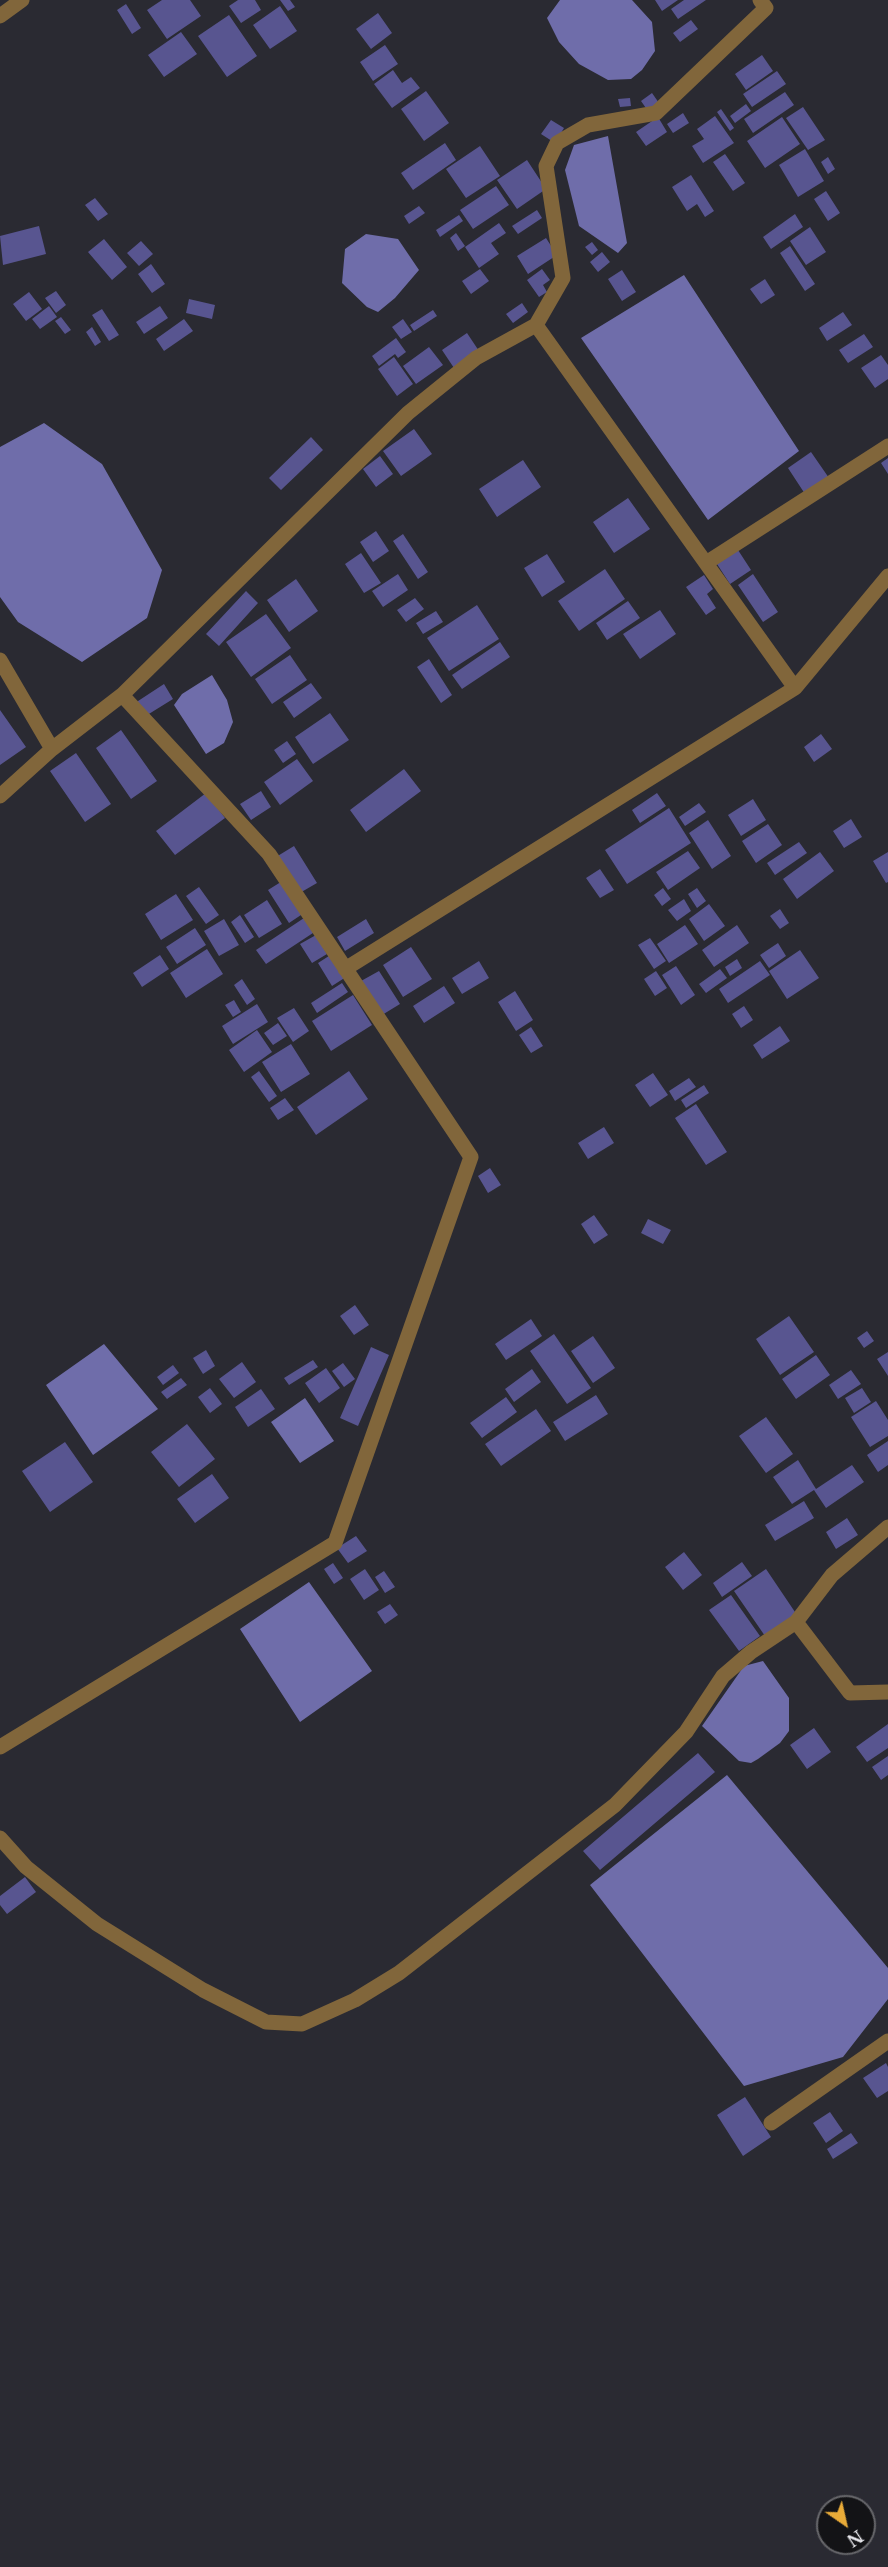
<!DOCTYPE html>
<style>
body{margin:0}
#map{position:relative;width:888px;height:2567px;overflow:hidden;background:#2a2a32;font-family:"Libre Baskerville",serif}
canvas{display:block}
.north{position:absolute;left:816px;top:2495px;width:60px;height:60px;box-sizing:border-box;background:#131316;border:2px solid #67676b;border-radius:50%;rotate:146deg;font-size:16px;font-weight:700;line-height:24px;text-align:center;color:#e5e5ea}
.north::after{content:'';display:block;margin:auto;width:21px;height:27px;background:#e9ab38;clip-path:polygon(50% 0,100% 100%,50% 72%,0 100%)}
</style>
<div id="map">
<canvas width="888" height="2567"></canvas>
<div class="north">N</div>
</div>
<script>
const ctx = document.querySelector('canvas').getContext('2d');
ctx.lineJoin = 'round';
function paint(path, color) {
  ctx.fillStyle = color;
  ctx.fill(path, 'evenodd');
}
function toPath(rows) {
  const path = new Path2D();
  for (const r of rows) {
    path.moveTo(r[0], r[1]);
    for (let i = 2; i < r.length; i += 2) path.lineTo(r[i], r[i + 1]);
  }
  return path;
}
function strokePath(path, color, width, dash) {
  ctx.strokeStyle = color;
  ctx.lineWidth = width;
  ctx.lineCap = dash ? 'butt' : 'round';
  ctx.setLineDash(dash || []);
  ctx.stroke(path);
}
paint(toPath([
 [560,0,632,0,652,22,655,51,642,70,631,79,608,80,579,64,559,42,547,18],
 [608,136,627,243,618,253,579,226,565,170,574,145],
 [366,234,398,239,419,270,395,298,378,312,367,307,342,283,345,249],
 [684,275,799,451,708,520,581,338],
 [44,423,102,464,162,570,147,618,82,662,18,622,0,597,0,447],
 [212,675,227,700,233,722,224,743,206,754,174,705,182,694],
 [104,1344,158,1409,93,1455,46,1385],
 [305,1398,334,1441,300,1463,271,1422],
 [309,1582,372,1671,300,1722,240,1629],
 [763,1661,789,1698,789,1731,780,1743,758,1759,751,1763,739,1761,702,1726,744,1666],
 [727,1775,888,1968,888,1999,843,2057,744,2086,590,1885]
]), '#6f6daa');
paint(toPath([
 [162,0,190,0,201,16,167,39,147,10],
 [238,0,255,0,261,10,241,23,229,6],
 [280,0,290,0,295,7,288,11],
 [655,0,678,0,662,11],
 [684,0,706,0,678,19,671,9],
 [126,4,141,28,132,34,117,10],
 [280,6,297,31,270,49,253,25],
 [378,13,392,33,371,49,356,29],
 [229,15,257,56,227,77,198,36],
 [691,20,698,29,680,42,673,33],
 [181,32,197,54,164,77,148,55],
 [385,45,398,64,373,81,360,62],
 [762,55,773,71,746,90,735,74],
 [393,70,402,83,411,77,420,88,392,108,374,84],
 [777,71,786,84,752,107,743,94],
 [426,91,449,123,424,141,401,109],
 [785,92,794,105,753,133,744,119],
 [652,93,659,103,648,111,641,101],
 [630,98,631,106,620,107,618,99],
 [746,104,751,111,735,123,730,116],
 [803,107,825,140,808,150,786,118],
 [721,109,734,128,730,131,717,112],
 [683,113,689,123,673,133,667,124],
 [715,116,734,143,703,163,692,146,704,139,697,129],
 [658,117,667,132,646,146,636,132],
 [782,117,800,144,765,168,747,141],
 [551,120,564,128,555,143,541,134],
 [445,143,456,160,413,190,401,173],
 [480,146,500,176,466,198,446,169],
 [805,149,824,181,798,197,779,165],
 [725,154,745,183,733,191,713,162],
 [828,157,835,169,828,174,821,162],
 [527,160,546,189,517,209,497,180],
 [691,175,714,211,705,217,697,204,687,211,672,187],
 [496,186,509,205,473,229,460,210],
 [826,191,840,213,828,221,814,199],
 [95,198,108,214,98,221,85,205],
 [419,206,425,213,409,224,404,216],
 [537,210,542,218,518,234,512,226],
 [795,214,803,227,771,249,763,237],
 [459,215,463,221,440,237,436,230],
 [499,223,506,233,491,243,499,254,479,268,465,247],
 [39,226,46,254,3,265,0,236],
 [810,227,826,252,806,265,790,241],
 [456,233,465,246,458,251,450,238],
 [546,238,557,255,528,274,517,256],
 [104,239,127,267,112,280,88,252],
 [141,241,153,254,139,266,127,253],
 [592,242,598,250,592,255,585,247],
 [790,246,815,284,805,291,780,253],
 [602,252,610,262,598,272,590,262],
 [151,264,165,284,152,293,138,274],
 [480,269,489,281,471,294,462,281],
 [542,269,550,280,543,285,547,292,539,297,527,280],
 [622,270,636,292,622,301,608,279],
 [765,279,775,295,761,304,750,289],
 [56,291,66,305,56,313,45,298],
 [29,292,42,309,26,321,13,304],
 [189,299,215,305,212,319,186,313],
 [522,303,528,312,513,323,506,314],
 [49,306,57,317,40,329,32,319],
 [160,306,168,318,144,334,136,322],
 [102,309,119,335,109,341,92,315],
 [433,310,437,316,414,331,410,325],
 [843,312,852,325,827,341,819,328],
 [61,317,71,330,65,334,55,321],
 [184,319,193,331,164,351,156,339],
 [403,319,412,332,401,339,392,327],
 [92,327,101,342,95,346,86,332],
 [467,333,483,357,458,374,442,350],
 [864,334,873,347,848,363,839,350],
 [396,338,406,352,398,358,395,354,379,366,372,356],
 [429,347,443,365,416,384,403,366],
 [881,355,888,365,888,379,875,388,861,368],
 [394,357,413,384,397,396,378,369],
 [414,429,432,454,401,476,383,451],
 [311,437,323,450,281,490,269,478],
 [811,452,829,478,805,494,788,468],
 [380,456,393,474,376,487,363,469],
 [888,458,888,474,881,463],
 [523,460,541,487,497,517,479,489],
 [628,498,650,529,614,553,593,522],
 [376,531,389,551,373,562,360,542],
 [403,534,428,572,418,579,393,541],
 [738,550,751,570,730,584,717,564],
 [361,553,381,583,364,593,345,564],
 [547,554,565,582,542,597,524,568],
 [605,569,625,599,579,631,558,601],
 [398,574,408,590,383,607,372,591],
 [753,574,778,612,763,622,738,585],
 [704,575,713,589,707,594,716,608,706,615,686,587],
 [296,579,318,611,289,632,267,600],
 [246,591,258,603,219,646,206,634],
 [415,598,424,609,406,622,397,610],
 [628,601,640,618,607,640,596,623],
 [477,605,499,639,449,671,427,638],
 [660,610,676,634,640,659,623,634],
 [436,611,443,622,423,634,416,623],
 [266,614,291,648,251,677,226,642],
 [500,642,510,657,462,689,452,675],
 [290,655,307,680,272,704,255,679],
 [429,659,452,695,441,703,417,667],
 [311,683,322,698,294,718,283,702],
 [164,684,173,699,144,717,135,703],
 [0,710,26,747,0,765],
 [330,713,349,740,313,764,295,737],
 [121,730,157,781,131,799,96,748],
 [821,734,832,749,814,762,804,747],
 [287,741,296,754,283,763,274,750],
 [76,753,111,804,85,822,50,771],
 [297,759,313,781,280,805,264,782],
 [404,769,421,791,366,832,350,810],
 [261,791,271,807,251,820,240,804],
 [206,793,225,818,175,855,156,831],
 [657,793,666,806,640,823,632,810],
 [753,799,766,820,741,836,728,815],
 [699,803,706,812,685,826,679,817],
 [669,808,691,843,627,884,605,850],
 [851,819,862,837,844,848,833,831],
 [708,820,731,856,712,869,689,833],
 [768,824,782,845,756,863,742,841],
 [799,842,807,853,775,875,767,863],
 [294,846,317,883,298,894,276,857],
 [688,851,700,868,668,890,656,872],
 [820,852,834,871,797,899,783,879],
 [888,852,888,882,886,883,873,861],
 [600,869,614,890,600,898,586,878],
 [284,880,304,913,289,923,268,890],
 [199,887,219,915,206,924,186,896],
 [663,888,671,899,662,906,654,895],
 [697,888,706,901,697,908,688,894],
 [176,894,193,920,161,940,145,914],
 [684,899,691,911,677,921,668,910],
 [267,900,282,924,259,938,244,915],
 [709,904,725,926,704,941,689,919],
 [780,909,789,923,780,929,770,916],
 [240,915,254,937,245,943,231,922],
 [307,916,316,931,266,964,256,950],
 [224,919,239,945,219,956,204,931],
 [366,919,374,933,345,951,337,937],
 [685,925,698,944,669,963,657,944],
 [737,925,749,943,714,967,702,950],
 [195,928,206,945,177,964,166,947],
 [316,935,327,954,312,963,300,944],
 [650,938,666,961,654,969,638,945],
 [778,943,786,956,769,968,760,955],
 [411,947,432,979,403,997,383,965],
 [207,949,223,974,186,998,170,973],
 [800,950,819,978,787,999,769,971],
 [332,954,346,977,332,986,318,963],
 [160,955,169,969,142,987,133,973],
 [737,959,742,968,730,976,725,967],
 [479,961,489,978,462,994,452,978],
 [760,961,770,975,728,1003,719,989],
 [676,966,695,995,681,1005,662,975],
 [720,969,727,978,706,993,699,984],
 [379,971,400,1004,382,1015,361,981],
 [656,971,667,988,655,996,644,979],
 [242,979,255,999,247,1005,234,985],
 [342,983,348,992,317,1013,311,1003],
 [444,986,455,1003,424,1023,413,1006],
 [515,991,533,1020,516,1031,498,1002],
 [353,995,372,1025,331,1051,312,1021],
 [234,1000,241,1012,233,1017,225,1005],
 [257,1004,268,1022,233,1044,222,1026],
 [744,1006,753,1020,741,1028,732,1014],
 [294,1008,309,1031,293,1042,277,1018],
 [278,1023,287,1036,273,1045,264,1033],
 [780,1026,790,1041,762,1059,753,1045],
 [531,1027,543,1046,531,1053,519,1035],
 [257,1030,272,1052,244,1072,229,1050],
 [291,1044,310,1074,281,1092,262,1062],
 [259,1071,277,1096,269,1102,251,1077],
 [349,1071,368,1099,316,1135,297,1107],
 [653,1073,668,1095,650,1107,635,1085],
 [689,1078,696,1087,675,1101,669,1091],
 [704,1085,709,1093,686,1108,681,1100],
 [285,1098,294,1110,278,1120,270,1108],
 [696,1104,727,1152,706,1165,675,1118],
 [604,1127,614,1143,588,1159,578,1143],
 [490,1168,501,1185,488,1193,478,1176],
 [594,1215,608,1235,594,1244,581,1224],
 [648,1219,671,1230,663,1244,641,1233],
 [355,1305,369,1325,354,1335,340,1316],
 [789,1316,814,1352,780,1375,756,1339],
 [531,1319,542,1336,506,1360,495,1344],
 [867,1331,874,1341,864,1348,857,1338],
 [554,1334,591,1388,567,1404,530,1351],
 [593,1336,615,1368,593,1383,571,1351],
 [371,1347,389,1355,358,1426,340,1418],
 [206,1350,215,1366,203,1374,193,1358],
 [888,1352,888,1376,877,1359],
 [816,1355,830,1375,796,1399,782,1379],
 [313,1360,318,1367,289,1385,284,1378],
 [242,1362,256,1382,234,1398,219,1379],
 [343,1363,355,1379,344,1387,332,1371],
 [173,1365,179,1373,163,1385,157,1377],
 [326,1368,340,1388,319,1403,305,1383],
 [532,1369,541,1382,514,1402,505,1389],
 [851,1370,861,1384,838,1399,829,1385],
 [181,1378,187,1385,167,1399,161,1392],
 [210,1388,222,1404,210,1413,198,1397],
 [862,1388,871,1402,854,1413,845,1398],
 [261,1389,275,1409,248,1427,235,1407],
 [596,1395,608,1414,565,1441,553,1422],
 [506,1397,517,1412,482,1438,470,1423],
 [876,1401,888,1420,888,1436,870,1447,851,1417],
 [536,1409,551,1431,501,1466,485,1444],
 [766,1417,793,1454,766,1473,739,1436],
 [187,1424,215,1459,179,1487,151,1452],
 [888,1441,888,1465,878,1472,867,1455],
 [65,1442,93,1482,50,1512,22,1471],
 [798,1460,816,1489,852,1465,864,1482,826,1508,814,1490,792,1504,773,1477],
 [212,1474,229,1498,195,1523,177,1499],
 [804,1501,814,1518,775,1541,765,1525],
 [847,1518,858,1535,836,1549,826,1532],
 [356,1536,367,1551,348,1563,337,1548],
 [684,1552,702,1575,683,1590,665,1567],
 [742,1562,752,1576,722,1597,713,1583],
 [333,1563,343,1578,334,1584,324,1569],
 [365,1569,379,1590,364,1600,350,1579],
 [766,1569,797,1615,765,1636,734,1591],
 [384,1571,395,1587,385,1593,375,1577],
 [731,1595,760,1636,739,1651,709,1610],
 [390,1604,398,1615,385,1624,377,1612],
 [888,1724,888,1748,867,1762,856,1747],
 [814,1728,831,1752,807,1769,790,1745],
 [698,1753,715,1772,600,1870,583,1851],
 [888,1756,888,1775,881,1780,872,1767],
 [25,1877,36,1892,7,1914,0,1905,0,1896],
 [886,2063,888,2067,888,2091,877,2098,863,2078],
 [745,2097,771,2137,743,2156,717,2115],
 [830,2112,843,2131,826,2143,813,2123],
 [851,2133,858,2143,833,2159,827,2149]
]), '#585590');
strokePath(toPath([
 [760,0,766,8,656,113,588,125,557,143,546,166,563,278,536,325,795,688],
 [0,16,22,0],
 [706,563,888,446],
 [0,660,52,749],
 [122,695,408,413,476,358,536,325],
 [0,796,52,749,122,695,269,854,471,1157,335,1543,0,1747],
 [345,969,795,688,888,576],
 [796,1622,832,1575,888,1527],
 [0,1838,26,1867,97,1924,203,1990,266,2022,302,2024,355,2000,399,1973,615,1805,686,1732,723,1676,751,1652,796,1622,850,1693,888,1692],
 [771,2123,888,2041]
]), '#81663b', 15);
</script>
